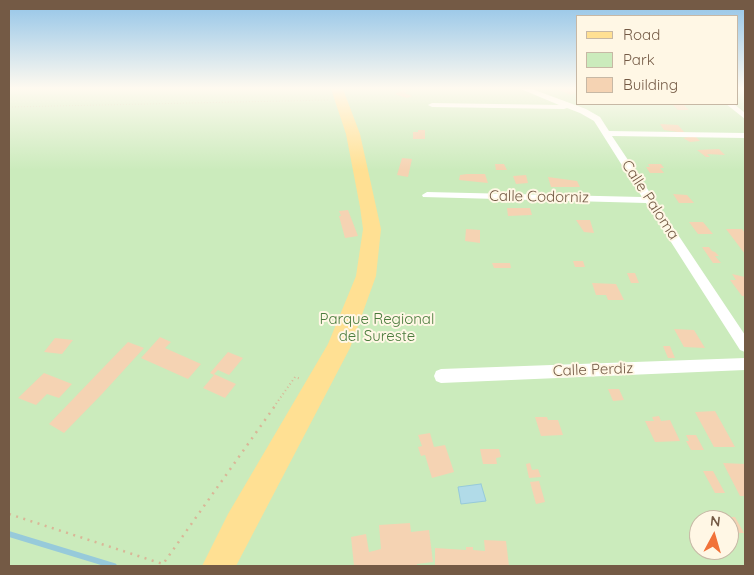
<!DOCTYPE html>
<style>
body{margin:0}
#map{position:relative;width:754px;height:575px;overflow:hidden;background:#fef4dd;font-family:Quicksand,sans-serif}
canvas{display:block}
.frame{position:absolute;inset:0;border:10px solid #745a45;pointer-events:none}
.legend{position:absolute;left:576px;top:15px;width:162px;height:90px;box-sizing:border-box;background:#fff7e5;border:1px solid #c7b8a5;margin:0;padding:6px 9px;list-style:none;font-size:15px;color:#745a45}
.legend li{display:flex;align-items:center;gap:10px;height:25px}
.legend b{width:25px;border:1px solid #c7b8a5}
.north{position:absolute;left:689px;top:510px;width:50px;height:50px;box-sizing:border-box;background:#fff7e5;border:1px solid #c7b8a5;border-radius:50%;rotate:6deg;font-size:14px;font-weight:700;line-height:20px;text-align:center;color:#745a45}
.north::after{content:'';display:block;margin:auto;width:18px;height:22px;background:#f17239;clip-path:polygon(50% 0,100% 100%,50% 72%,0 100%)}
</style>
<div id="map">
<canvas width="754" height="575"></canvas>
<div class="frame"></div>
<ul class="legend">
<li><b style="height:6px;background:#ffe093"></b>Road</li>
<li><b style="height:14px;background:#cbebbc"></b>Park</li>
<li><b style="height:14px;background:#f5d3b3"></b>Building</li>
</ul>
<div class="north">N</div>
</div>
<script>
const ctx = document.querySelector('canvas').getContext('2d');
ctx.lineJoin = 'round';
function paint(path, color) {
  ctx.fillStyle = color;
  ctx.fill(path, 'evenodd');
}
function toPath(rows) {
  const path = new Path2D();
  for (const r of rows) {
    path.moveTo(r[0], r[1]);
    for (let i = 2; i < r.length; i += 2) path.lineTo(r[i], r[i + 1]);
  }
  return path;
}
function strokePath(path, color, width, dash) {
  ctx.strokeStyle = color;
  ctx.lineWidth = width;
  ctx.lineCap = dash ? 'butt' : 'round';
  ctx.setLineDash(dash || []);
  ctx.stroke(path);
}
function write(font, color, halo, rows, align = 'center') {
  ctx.font = font + ' Quicksand,sans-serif';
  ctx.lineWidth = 4;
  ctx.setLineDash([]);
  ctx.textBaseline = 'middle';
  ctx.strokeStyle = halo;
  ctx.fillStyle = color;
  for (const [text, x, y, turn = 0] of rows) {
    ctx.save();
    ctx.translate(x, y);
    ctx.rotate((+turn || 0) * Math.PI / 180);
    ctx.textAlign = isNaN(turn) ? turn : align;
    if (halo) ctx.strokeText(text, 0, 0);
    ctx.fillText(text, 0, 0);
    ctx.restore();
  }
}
paint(toPath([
 [9,89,578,89,578,104,738,104,738,89,745,89,745,566,9,566],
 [699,520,729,520,729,550,699,550]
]), '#cbebbc');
const water = toPath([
 [481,484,486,501,461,504,458,487,481,484]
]);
paint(water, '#b1dbe8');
strokePath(water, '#97cada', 1);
strokePath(toPath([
 [9,534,114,566]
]), '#97cada', 5.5);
paint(toPath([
 [557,89,572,89,578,91,571,95],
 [404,90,407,91,404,93,412,96,407,98,395,94],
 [672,104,683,104,689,110,678,110],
 [660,124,678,125,685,133,664,130],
 [418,130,425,130,425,139,413,139,413,132,418,132],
 [689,137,696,137,700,141,690,142,683,138],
 [719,149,725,155,707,154,710,157,706,157,697,150],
 [402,158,412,159,408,177,397,175],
 [495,164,504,164,507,170,496,170],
 [648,164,661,164,664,168,660,168,664,173,650,173,646,167,650,167],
 [467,174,485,174,488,183,459,180,460,175],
 [526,175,528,183,516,184,513,176],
 [548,177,577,181,580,187,551,187],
 [673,194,687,195,694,203,679,203],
 [507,208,530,208,532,215,508,216],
 [348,210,358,236,345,238,339,216,341,216,339,211],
 [576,220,590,220,594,233,584,232],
 [689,222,703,222,713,234,698,234],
 [466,229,480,230,480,243,465,241],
 [726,229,742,229,745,233,745,254],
 [702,247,709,247,712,251,715,252,719,256,715,256,721,263,713,263],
 [573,261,583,261,585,267,575,267],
 [492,263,510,263,511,268,494,268],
 [627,273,635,273,639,283,631,283],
 [732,274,745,277,745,296,742,296,730,280,736,280],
 [592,283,616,284,624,300,608,300,606,295,596,295],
 [674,329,694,330,705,348,684,347],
 [160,337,171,342,165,348,201,364,188,379,141,358],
 [55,338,73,340,62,354,44,352],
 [128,342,144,348,102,394,64,433,49,424],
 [663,346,670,346,675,358,668,358],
 [228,352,243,358,229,375,218,370,214,374,236,384,225,398,203,388,214,375,210,373],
 [44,373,72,384,59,398,47,394,36,405,18,398],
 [608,389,619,389,624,400,613,401],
 [715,411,735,447,714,447,695,412],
 [659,416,661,421,670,420,680,441,655,442,645,421,654,421,652,417],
 [535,417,547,417,548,420,558,420,563,435,541,436],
 [430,433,434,447,445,445,454,472,432,478,425,455,421,456,418,447,422,446,418,435],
 [686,435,696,435,704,450,691,450,686,441,689,441],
 [480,449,499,449,501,457,496,458,497,464,483,464],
 [530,463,532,470,538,469,541,477,529,478,526,464],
 [723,463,745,464,745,496,740,496],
 [703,471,713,471,725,493,715,493],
 [539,481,545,502,536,504,530,482],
 [725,517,735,517,744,533,735,533],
 [410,523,411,532,429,530,433,562,417,564,417,566,354,566,351,537,366,534,369,552,381,549,379,525],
 [484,540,506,541,509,566,435,566,435,548,466,550,466,547,473,547,473,550,485,551]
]), '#f5d3b3');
strokePath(toPath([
 [9,107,329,100]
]), '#d9b697', 1, [0.5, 2.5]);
strokePath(toPath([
 [276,404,295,377,301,379]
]), '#d9b697', 2, [1, 3]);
strokePath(toPath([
 [9,514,163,564,277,403]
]), '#d9b697', 2.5, [2, 5.5]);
paint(toPath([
 [521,89,532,89,586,109,600,117,609,131,745,133,745,138,612,136,745,335,745,352,740,350,646,203,423,197,422,195,427,192,642,197,594,121,580,113,567,108,564,109,432,107,428,105,432,103,559,105,521,89],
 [726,104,734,104,745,113,745,119,726,104],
 [745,358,745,370,441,383,436,381,434,376,436,371,441,369,745,358]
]), '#fff');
paint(toPath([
 [331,89,343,89,360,134,381,229,376,276,350,348,236,566,202,566,228,514,328,344,356,276,363,229,360,207,346,134,331,89]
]), '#ffe093');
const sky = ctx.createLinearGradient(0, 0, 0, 170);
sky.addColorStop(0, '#92c4e8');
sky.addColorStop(0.52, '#fffaf0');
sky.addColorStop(1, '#fffaf000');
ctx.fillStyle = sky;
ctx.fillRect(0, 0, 754, 170);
write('15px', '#745a45', '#fff7e5', [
 ["Calle Codorniz",539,197,1],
 ["Calle Paloma",650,200,57],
 ["Calle Perdiz",593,370,-2]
]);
write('15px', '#4a7b3c', '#fff7e5', [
 ["Parque Regional",377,319],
 ["del Sureste",377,336]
]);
</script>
